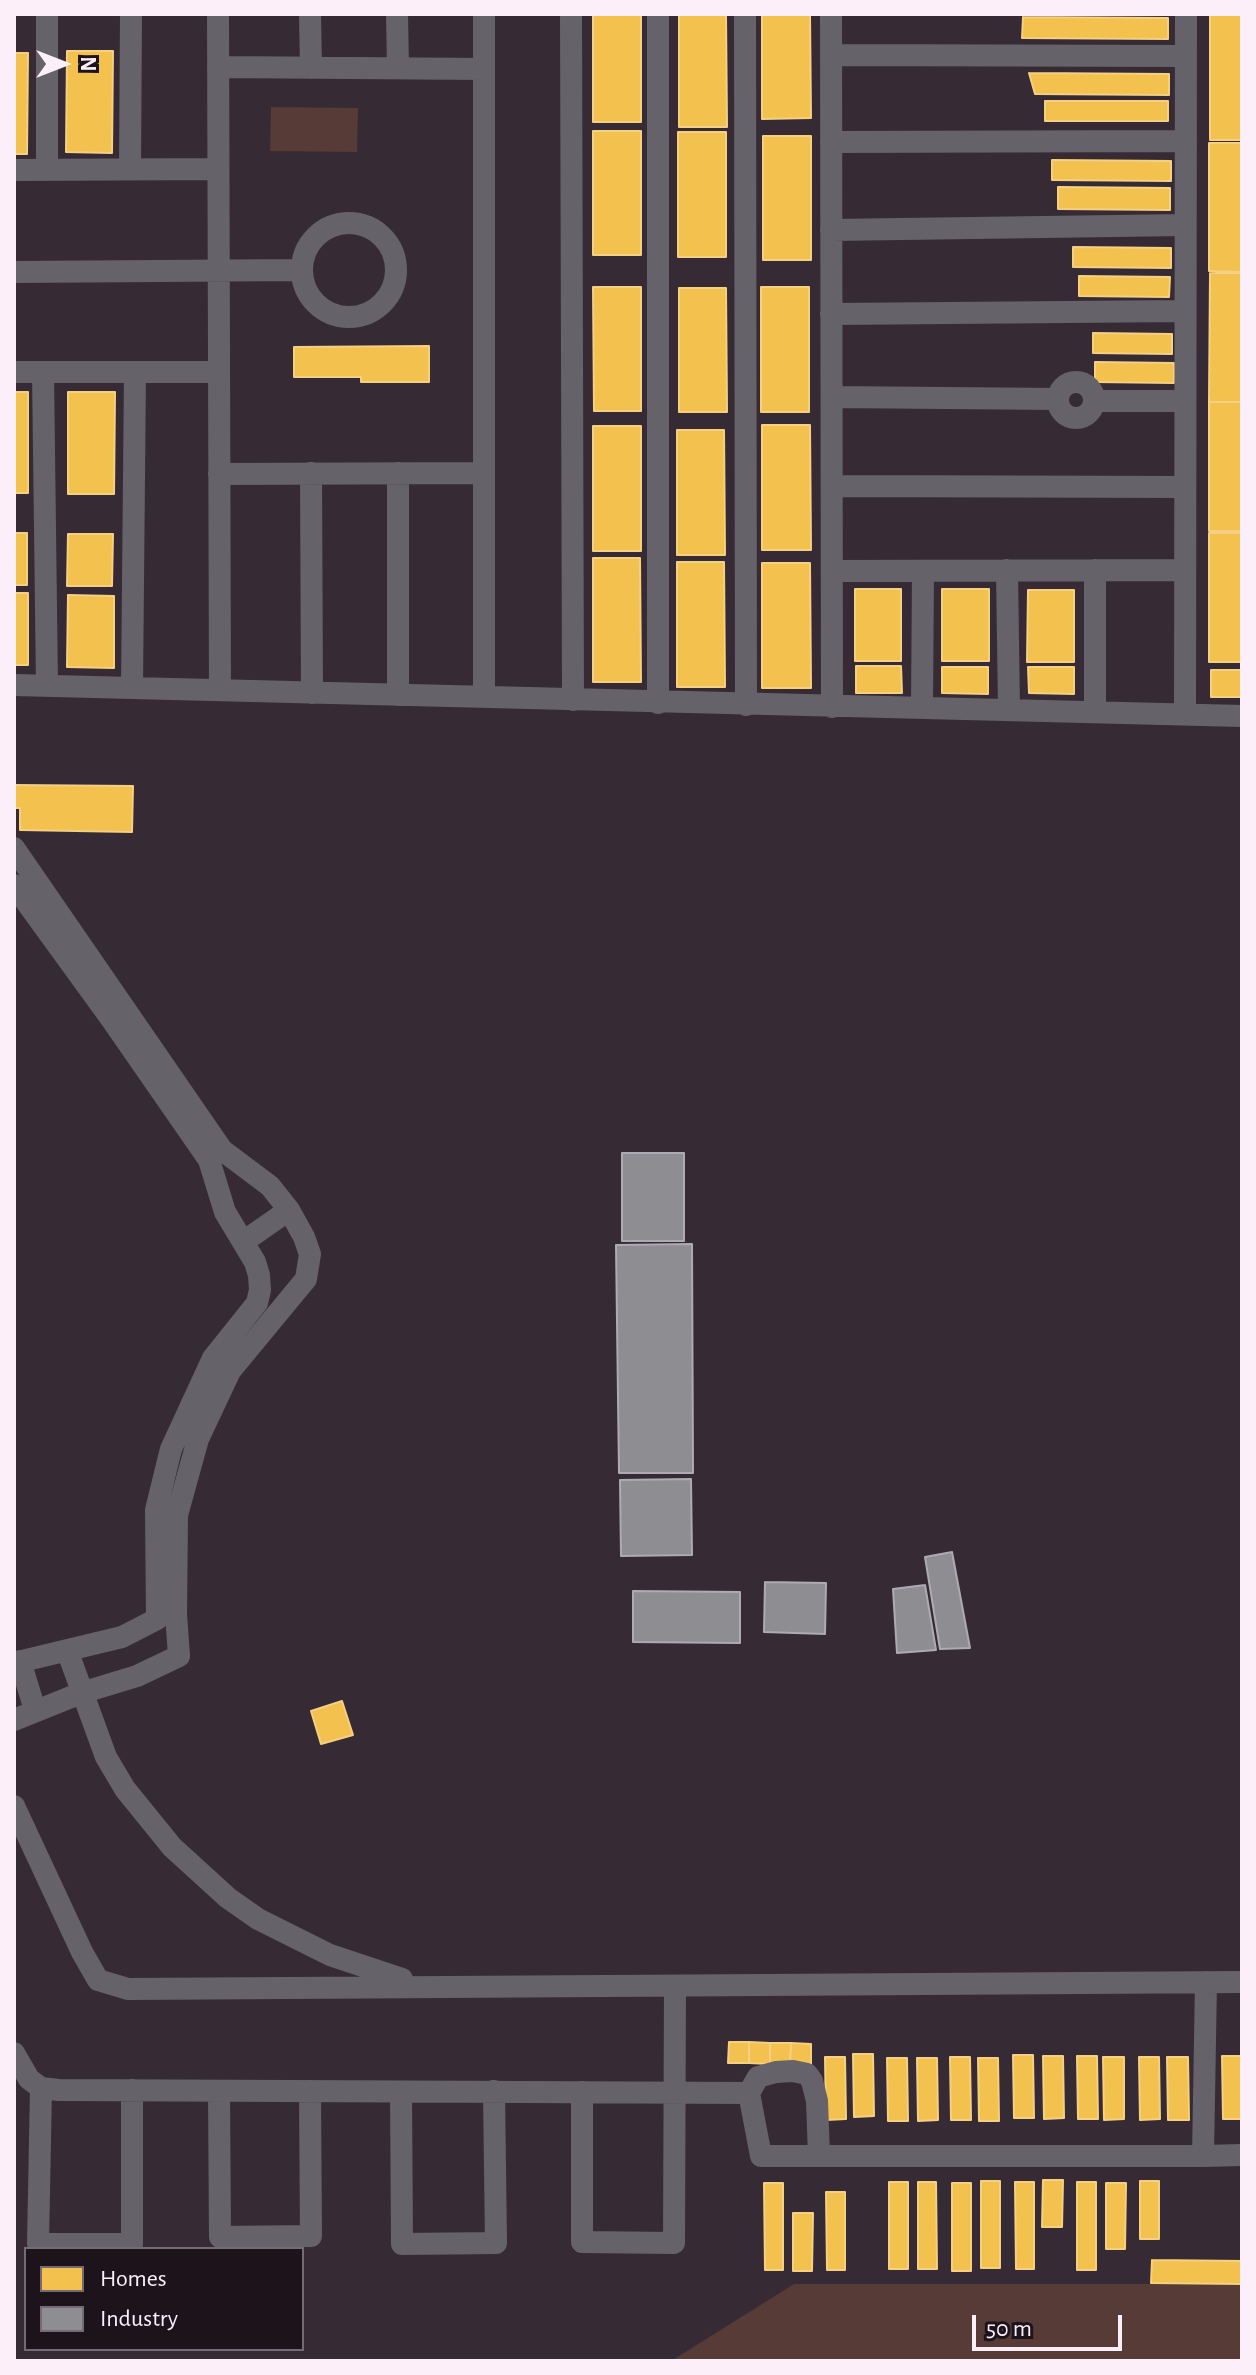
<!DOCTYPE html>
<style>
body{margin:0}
#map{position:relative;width:1256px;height:2375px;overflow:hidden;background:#362b34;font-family:"Alegreya Sans",sans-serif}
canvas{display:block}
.frame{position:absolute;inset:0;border:16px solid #fceffa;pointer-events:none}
.legend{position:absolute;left:24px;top:2247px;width:280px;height:104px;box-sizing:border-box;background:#1c131b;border:2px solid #766b74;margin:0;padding:10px 14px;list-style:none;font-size:24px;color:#fceffa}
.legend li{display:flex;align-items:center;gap:16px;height:40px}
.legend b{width:40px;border:2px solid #766b74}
.north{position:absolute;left:24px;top:24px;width:80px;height:80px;-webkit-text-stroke:6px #1c131b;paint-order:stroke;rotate:90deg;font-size:22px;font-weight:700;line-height:32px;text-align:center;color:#fceffa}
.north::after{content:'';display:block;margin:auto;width:28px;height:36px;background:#fceffa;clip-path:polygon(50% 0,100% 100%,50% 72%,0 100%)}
.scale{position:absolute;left:972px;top:2315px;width:150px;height:36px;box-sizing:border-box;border:4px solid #fceffa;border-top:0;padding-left:10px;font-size:24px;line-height:28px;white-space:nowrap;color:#fceffa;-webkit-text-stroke:6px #1c131b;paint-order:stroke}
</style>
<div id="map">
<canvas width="1256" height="2375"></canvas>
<div class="frame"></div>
<ul class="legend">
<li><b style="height:22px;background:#f2c14e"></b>Homes</li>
<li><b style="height:22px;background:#8d8d92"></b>Industry</li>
</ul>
<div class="north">N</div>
<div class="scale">50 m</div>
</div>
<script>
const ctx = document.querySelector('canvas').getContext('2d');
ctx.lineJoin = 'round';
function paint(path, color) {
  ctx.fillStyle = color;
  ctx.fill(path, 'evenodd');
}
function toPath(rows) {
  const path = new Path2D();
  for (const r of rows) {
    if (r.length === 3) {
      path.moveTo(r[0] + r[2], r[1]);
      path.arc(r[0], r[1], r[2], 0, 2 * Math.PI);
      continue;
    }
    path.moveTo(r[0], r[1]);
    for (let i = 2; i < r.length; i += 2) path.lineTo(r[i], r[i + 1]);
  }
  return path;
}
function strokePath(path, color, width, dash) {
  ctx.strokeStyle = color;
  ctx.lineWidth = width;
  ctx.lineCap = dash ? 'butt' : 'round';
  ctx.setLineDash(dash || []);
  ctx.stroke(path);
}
paint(toPath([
 [271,107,358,108,357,152,270,151],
 [794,2284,1242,2284,1242,2361,671,2361]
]), '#563b37');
const homes = toPath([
 [593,14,641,14,641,122,593,122,593,14],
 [679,14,726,14,727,127,679,127,679,14],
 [762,14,810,14,811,118,762,119,762,14],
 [1210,14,1242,14,1242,140,1210,140,1210,14],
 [1023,17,1168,18,1168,39,1022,38,1023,17],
 [67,51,113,51,112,153,66,152,67,51],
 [14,53,28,53,27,154,14,154,14,53],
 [1029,73,1169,74,1169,95,1035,94,1029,73],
 [1045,101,1168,101,1168,121,1045,121,1045,101],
 [593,131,641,131,641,255,593,255,593,131],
 [678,132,726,132,726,257,678,257,678,132],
 [763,136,811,136,811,260,763,260,763,136],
 [1209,143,1242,143,1242,272,1209,271,1209,143],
 [1052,160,1171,161,1171,181,1052,180,1052,160],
 [1058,187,1170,188,1170,210,1058,209,1058,187],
 [1073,247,1171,248,1171,268,1073,267,1073,247],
 [1210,273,1242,273,1242,402,1209,402,1210,273],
 [1079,276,1170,277,1169,297,1079,296,1079,276],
 [593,287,641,287,641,411,594,411,593,287],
 [761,287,809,287,809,412,761,412,761,287],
 [679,288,726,288,727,412,679,412,679,288],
 [1093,333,1172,334,1172,354,1093,353,1093,333],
 [429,346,429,382,361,382,361,377,294,377,294,347,429,346],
 [1095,362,1174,363,1174,383,1095,382,1095,362],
 [14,392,28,392,28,493,14,493,14,392],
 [68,392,115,392,114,494,68,494,68,392],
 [1209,402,1242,402,1242,531,1209,531,1209,402],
 [762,425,810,425,811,550,762,550,762,425],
 [593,426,641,426,641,551,593,551,593,426],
 [677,430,724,430,725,555,677,555,677,430],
 [14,533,27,533,27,585,14,585,14,533],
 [1209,533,1242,533,1242,662,1209,662,1209,533],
 [68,534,113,534,112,586,67,586,68,534],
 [593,558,640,558,641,682,593,682,593,558],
 [677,562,724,562,725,687,677,687,677,562],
 [762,563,810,563,811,688,762,688,762,563],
 [855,589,901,589,901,661,855,661,855,589],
 [942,589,989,589,989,661,942,661,942,589],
 [1028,590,1074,590,1074,662,1027,662,1028,590],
 [14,593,28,593,28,665,14,665,14,593],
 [68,595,114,596,114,668,67,667,68,595],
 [856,666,901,666,902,693,856,693,856,666],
 [942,667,988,667,988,694,942,693,942,667],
 [1028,667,1074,667,1074,694,1029,693,1028,667],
 [1211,670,1242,670,1242,697,1211,697,1211,670],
 [14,785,133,786,132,832,20,830,20,808,14,808,14,785],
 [342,1701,353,1735,321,1744,311,1711,342,1701],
 [729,2042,749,2042,749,2063,728,2063,729,2042],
 [749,2042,770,2043,770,2064,749,2063,749,2042],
 [770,2043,791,2043,790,2064,770,2064,770,2043],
 [791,2043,811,2044,811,2065,790,2064,791,2043],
 [853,2054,873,2054,874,2116,854,2117,853,2054],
 [1013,2055,1033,2055,1034,2118,1014,2118,1013,2055],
 [1043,2056,1063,2056,1064,2118,1044,2119,1043,2056],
 [1077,2056,1097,2056,1098,2119,1078,2119,1077,2056],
 [1222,2056,1242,2056,1242,2119,1223,2119,1222,2056],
 [825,2057,845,2057,846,2119,826,2120,825,2057],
 [950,2057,970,2057,971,2120,951,2120,950,2057],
 [1103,2057,1124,2057,1124,2119,1104,2120,1103,2057],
 [1139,2057,1159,2057,1160,2119,1140,2120,1139,2057],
 [1167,2057,1188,2057,1189,2120,1168,2120,1167,2057],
 [887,2058,907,2058,908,2121,888,2121,887,2058],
 [917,2058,937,2058,938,2120,918,2121,917,2058],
 [978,2058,998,2058,999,2121,979,2121,978,2058],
 [1043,2180,1063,2180,1062,2227,1042,2227,1043,2180],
 [981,2181,1000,2181,1000,2268,981,2268,981,2181],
 [1140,2181,1159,2181,1159,2239,1140,2239,1140,2181],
 [889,2182,908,2182,908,2269,889,2269,889,2182],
 [918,2182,936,2182,937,2269,918,2269,918,2182],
 [1015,2182,1034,2182,1034,2269,1016,2269,1015,2182],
 [1077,2182,1096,2182,1096,2270,1077,2270,1077,2182],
 [764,2183,783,2183,783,2270,765,2270,764,2183],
 [952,2183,971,2183,971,2271,952,2271,952,2183],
 [1106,2183,1126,2183,1125,2249,1106,2249,1106,2183],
 [826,2192,845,2192,845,2270,827,2270,826,2192],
 [793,2213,813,2213,812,2271,793,2271,793,2213],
 [1152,2260,1242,2261,1242,2284,1151,2283,1152,2260]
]);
paint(homes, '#f2c14e');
strokePath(homes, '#f5cf82', 2);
const industry = toPath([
 [622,1153,684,1153,684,1241,622,1241,622,1153],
 [692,1244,693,1473,619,1473,616,1245,692,1244],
 [691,1479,692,1555,621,1556,620,1480,691,1479],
 [952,1552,970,1648,940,1649,925,1557,952,1552],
 [765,1582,826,1583,825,1634,764,1632,765,1582],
 [925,1585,936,1650,897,1653,893,1589,925,1585],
 [633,1591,740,1592,740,1643,633,1642,633,1591]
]);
paint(industry, '#8d8d92');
strokePath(industry, '#aeaab1', 2);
strokePath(toPath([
 [218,14,220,690],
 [310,14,311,68],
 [397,14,398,68],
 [484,14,484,697],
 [571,14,573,700],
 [658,14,658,703],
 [745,14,746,705],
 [831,14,832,707],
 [831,55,1186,56],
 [218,67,484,69],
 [831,142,1186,141],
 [130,169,131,14],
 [14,170,218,169],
 [47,170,47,14],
 [349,270,47],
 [831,230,1185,225],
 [14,272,302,270],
 [831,314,1185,311],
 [14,372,219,372],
 [43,372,47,686],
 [1076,400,18],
 [832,397,1058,399],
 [1094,401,1185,401],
 [311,473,312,693],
 [398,473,398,695],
 [219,474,484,473],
 [832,486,1185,487],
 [1007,570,1009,710],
 [832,571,1185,570],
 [14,685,1242,716],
 [132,688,135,372],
 [922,708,923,571],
 [1095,712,1095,570],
 [1185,714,1186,14],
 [14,848,222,1150,270,1186,289,1210,304,1237,310,1254,306,1279,230,1371,198,1439,177,1515,176,1614,179,1656,137,1676,81,1693,14,1720],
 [14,885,112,1020,209,1160,225,1212,255,1262,259,1275,260,1290,257,1303,213,1358,171,1449,156,1510,157,1619,122,1637,14,1663],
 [243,1242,289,1210],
 [67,1650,106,1757,125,1789,172,1847,228,1898,258,1919,330,1955,402,1979],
 [20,1661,35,1710],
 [14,1806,82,1952,98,1980,128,1989,1242,1982],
 [14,2053,29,2079,41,2088,59,2090,749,2093],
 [41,2088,38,2244,132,2244,132,2090],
 [219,2091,220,2237,311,2236,310,2091],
 [401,2092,402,2244,496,2243,494,2091],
 [582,2092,582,2242,674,2243,675,1986],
 [819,2156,817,2101,812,2081,807,2074,793,2071,776,2072,758,2077,749,2093,761,2156,1203,2156,1242,2155],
 [1203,2156,1206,1982]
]), '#666269', 22);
</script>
